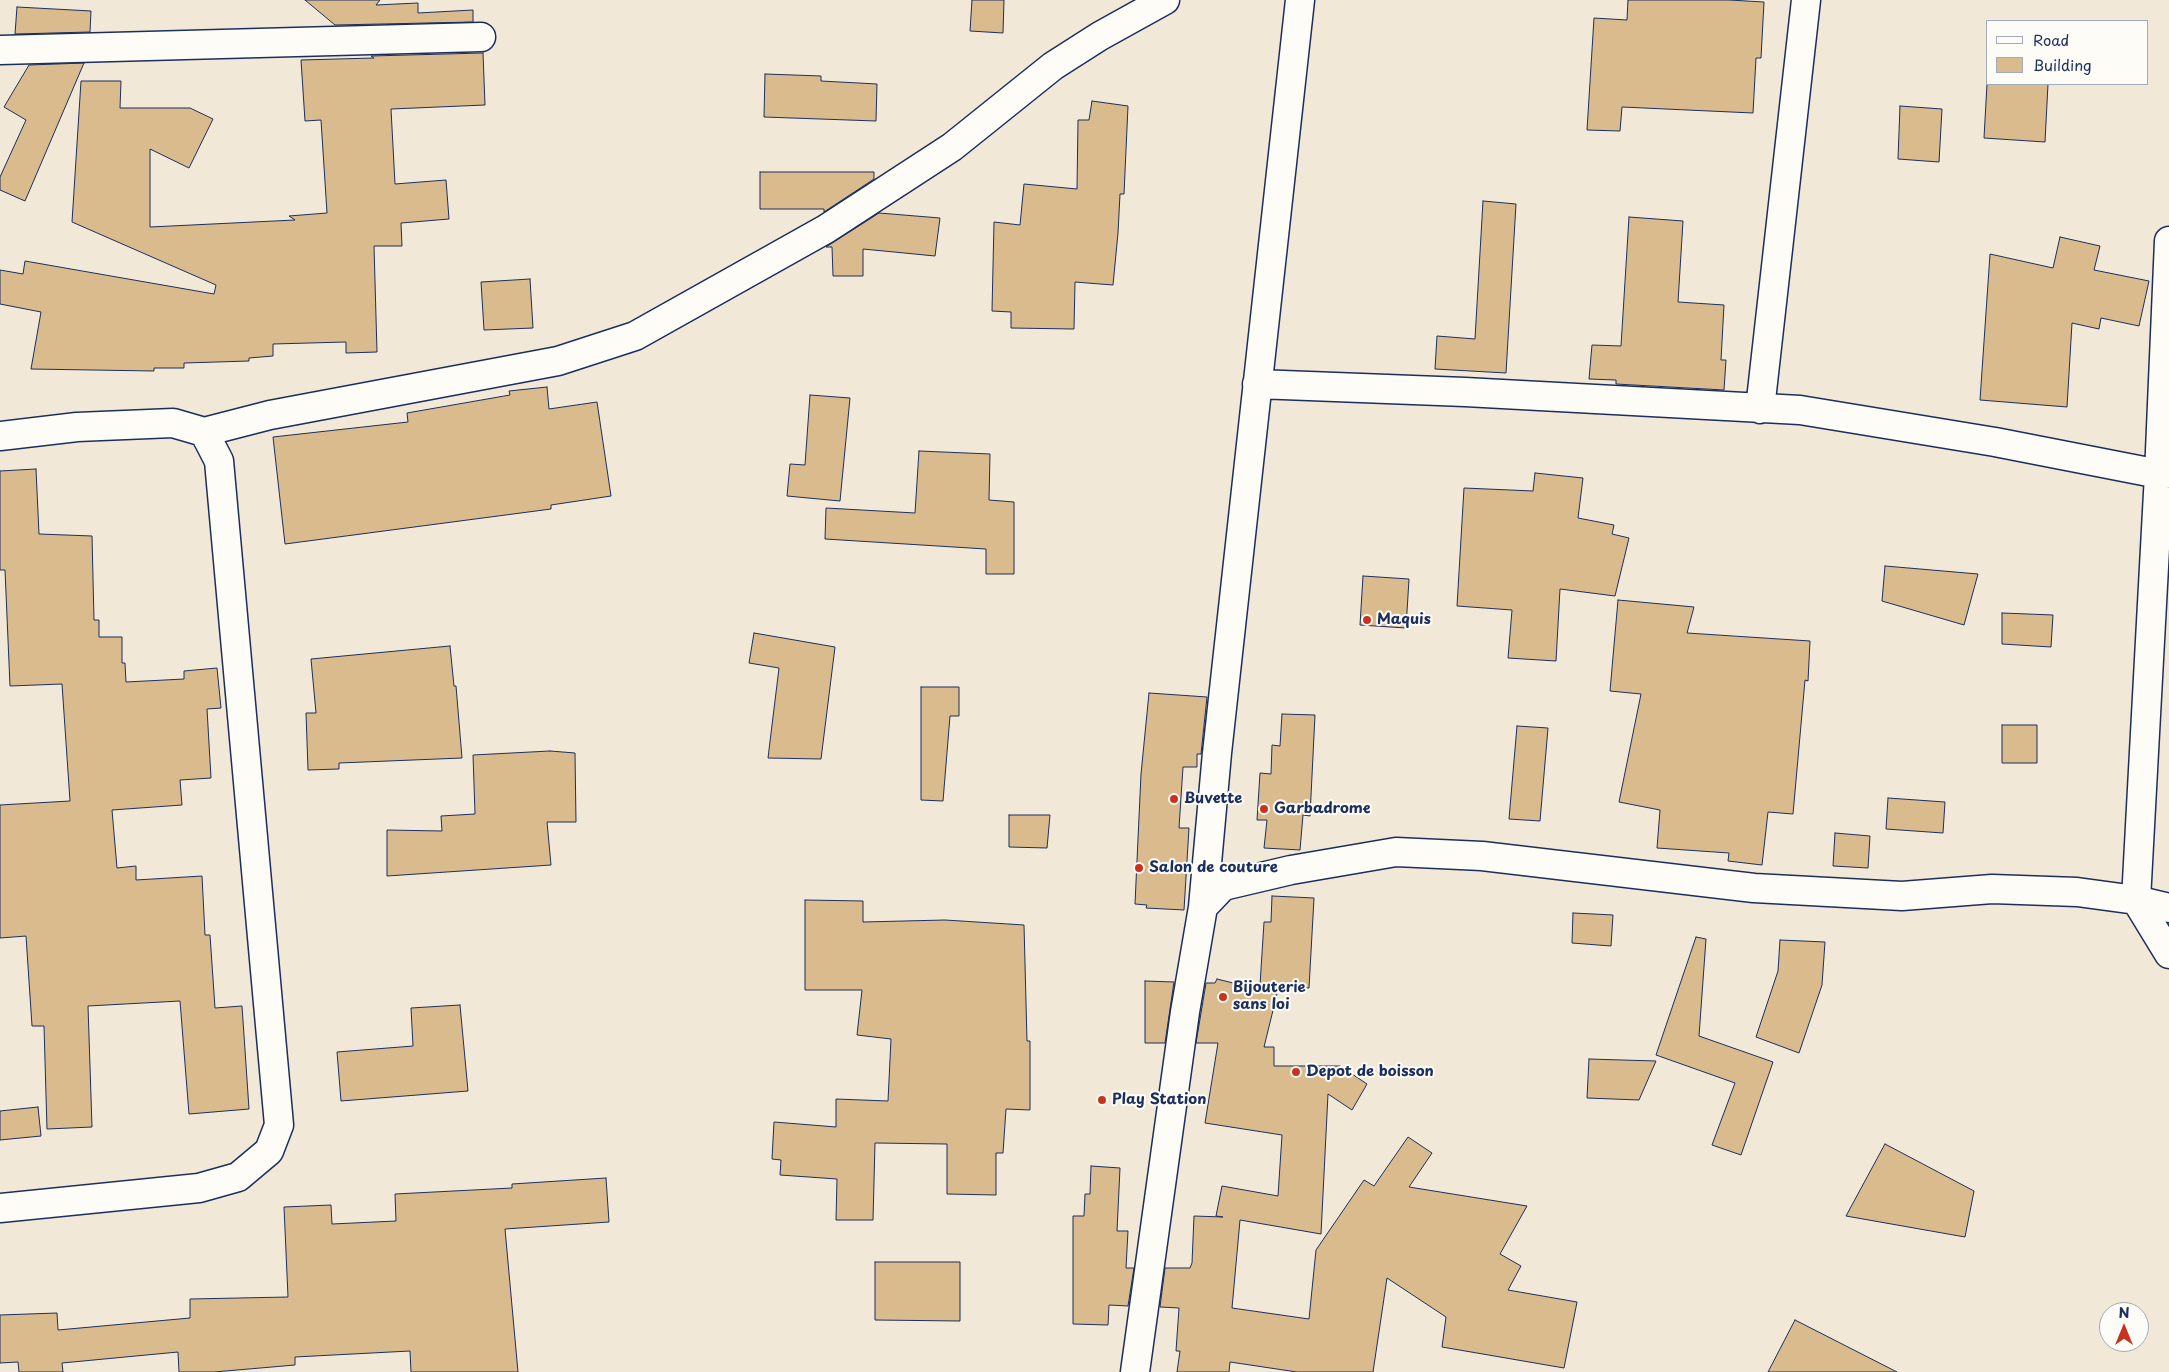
<!DOCTYPE html>
<style>
body{margin:0}
#map{position:relative;width:2169px;height:1372px;overflow:hidden;background:#f2e8d7;font-family:"Playpen Sans",sans-serif}
canvas{display:block}
.legend{position:absolute;left:1986px;top:20px;width:162px;height:65px;box-sizing:border-box;background:#fdfcf7;border:1px solid #a3aaba;margin:0;padding:6px 9px;list-style:none;font-size:15px;color:#1b2f5e}
.legend li{display:flex;align-items:center;gap:10px;height:25px}
.legend b{width:25px;border:1px solid #a3aaba}
.north{position:absolute;left:2099px;top:1302px;width:50px;height:50px;box-sizing:border-box;background:#fdfcf7;border:1px solid #a3aaba;border-radius:50%;rotate:0deg;font-size:14px;font-weight:700;line-height:20px;text-align:center;color:#1b2f5e}
.north::after{content:'';display:block;margin:auto;width:18px;height:22px;background:#c8321e;clip-path:polygon(50% 0,100% 100%,50% 72%,0 100%)}
</style>
<div id="map">
<canvas width="2169" height="1372"></canvas>
<ul class="legend">
<li><b style="height:6px;background:#fdfcf7"></b>Road</li>
<li><b style="height:14px;background:#d9bb8d"></b>Building</li>
</ul>
<div class="north">N</div>
</div>
<script>
const ctx = document.querySelector('canvas').getContext('2d');
ctx.lineJoin = 'round';
function paint(path, color) {
  ctx.fillStyle = color;
  ctx.fill(path, 'evenodd');
}
function toPath(rows) {
  const path = new Path2D();
  for (const r of rows) {
    path.moveTo(r[0], r[1]);
    for (let i = 2; i < r.length; i += 2) path.lineTo(r[i], r[i + 1]);
  }
  return path;
}
function strokePath(path, color, width, dash) {
  ctx.strokeStyle = color;
  ctx.lineWidth = width;
  ctx.lineCap = dash ? 'butt' : 'round';
  ctx.setLineDash(dash || []);
  ctx.stroke(path);
}
function write(font, color, halo, rows, align = 'center') {
  ctx.font = font + ' "Playpen Sans",sans-serif';
  ctx.lineWidth = 4;
  ctx.setLineDash([]);
  ctx.textBaseline = 'middle';
  ctx.strokeStyle = halo;
  ctx.fillStyle = color;
  for (const [text, x, y, turn = 0] of rows) {
    ctx.save();
    ctx.translate(x, y);
    ctx.rotate((+turn || 0) * Math.PI / 180);
    ctx.textAlign = isNaN(turn) ? turn : align;
    if (halo) ctx.strokeText(text, 0, 0);
    ctx.fillText(text, 0, 0);
    ctx.restore();
  }
}
const building = toPath([
 [305,0,380,0,376,5,418,3,418,13,473,10,473,22,335,25,305,0],
 [972,0,1004,0,1003,33,970,31,972,0],
 [1628,0,1729,0,1764,2,1761,58,1756,58,1753,113,1622,107,1620,131,1587,130,1594,18,1627,20,1628,0],
 [17,7,91,11,90,32,15,34,17,7],
 [483,53,485,105,391,109,395,184,446,180,449,219,401,223,402,246,374,246,377,352,346,353,346,342,273,344,273,356,249,358,249,361,184,363,184,368,154,368,154,371,31,369,41,312,0,304,0,270,23,274,25,261,214,294,216,285,72,222,81,81,121,81,120,108,190,108,213,119,189,168,150,149,150,227,295,220,289,216,327,213,321,120,305,121,301,60,374,58,371,56,483,53],
 [84,63,25,201,0,190,0,177,26,120,4,107,29,65,84,63],
 [765,74,821,76,821,81,877,84,876,121,764,117,765,74],
 [1987,84,2048,84,2045,142,1984,138,1987,84],
 [1092,101,1128,106,1124,194,1120,194,1118,233,1113,285,1075,282,1074,329,1011,328,1011,312,992,311,994,222,1020,225,1024,184,1077,189,1078,120,1089,120,1092,101],
 [1900,106,1942,109,1939,162,1898,159,1900,106],
 [760,172,874,172,874,179,824,212,824,209,760,209,760,172],
 [1483,201,1516,204,1506,373,1435,369,1437,336,1475,339,1483,201],
 [879,213,940,218,935,256,863,249,863,276,833,276,832,247,826,247,879,213],
 [1629,217,1683,221,1678,302,1724,305,1721,360,1726,360,1724,390,1616,384,1616,380,1589,379,1592,345,1621,346,1629,217],
 [2060,237,2100,246,2094,270,2149,281,2139,326,2101,318,2099,329,2072,323,2067,407,1980,400,1990,254,2053,268,2060,237],
 [530,279,533,328,484,330,481,282,530,279],
 [547,387,549,409,597,402,611,496,551,505,551,509,285,544,273,437,408,422,407,413,510,395,509,391,547,387],
 [810,395,850,398,840,501,787,496,790,464,805,465,810,395],
 [919,451,990,454,989,500,1014,502,1014,574,986,574,986,549,825,539,826,508,915,513,919,451],
 [36,469,39,534,92,536,94,620,99,620,99,637,122,637,122,663,125,663,126,682,184,679,184,671,217,668,221,708,207,709,211,778,180,780,182,805,112,810,117,868,136,866,136,880,202,876,205,935,210,935,215,1008,242,1006,249,1109,189,1114,180,1001,88,1006,92,1127,47,1129,44,1026,32,1026,26,936,0,938,0,805,70,801,62,684,10,686,5,570,0,570,0,471,36,469],
 [1535,473,1583,478,1578,518,1614,525,1612,534,1629,538,1615,596,1560,589,1556,661,1508,658,1512,610,1457,606,1464,488,1533,491,1535,473],
 [1885,566,1978,574,1964,625,1882,601,1885,566],
 [1363,576,1409,579,1406,628,1360,625,1363,576],
 [1618,600,1694,607,1687,633,1810,641,1808,681,1805,680,1793,814,1768,812,1762,865,1728,861,1729,853,1657,848,1660,810,1619,802,1641,694,1610,691,1618,600],
 [2002,613,2053,615,2051,647,2002,644,2002,613],
 [754,633,835,647,821,759,768,758,779,668,749,663,754,633],
 [450,646,454,686,456,686,462,758,339,763,339,769,308,770,306,713,316,713,311,659,450,646],
 [921,687,959,687,959,716,950,716,943,801,921,800,921,687],
 [1149,693,1207,697,1201,754,1197,754,1197,767,1183,767,1179,828,1189,828,1184,910,1146,908,1147,905,1135,904,1141,774,1149,693],
 [1282,714,1315,715,1310,816,1303,815,1300,850,1264,848,1267,820,1257,820,1260,773,1271,774,1272,745,1280,746,1282,714],
 [2002,725,2037,725,2037,763,2002,763,2002,725],
 [1517,726,1548,728,1540,821,1509,819,1517,726],
 [550,751,575,753,576,822,547,822,551,865,387,876,387,830,442,831,441,816,475,814,473,755,550,751],
 [1888,798,1945,802,1943,833,1886,829,1888,798],
 [1009,815,1050,815,1047,848,1009,847,1009,815],
 [1835,833,1870,836,1868,868,1833,866,1835,833],
 [1272,896,1314,898,1309,988,1260,985,1264,922,1271,922,1272,896],
 [805,900,863,901,863,922,945,920,1024,925,1027,1041,1030,1041,1030,1110,1006,1109,1003,1153,996,1153,996,1195,947,1194,947,1144,875,1143,873,1220,836,1220,837,1179,780,1175,781,1160,772,1159,774,1122,836,1127,836,1099,888,1101,891,1039,857,1035,862,990,805,990,805,900],
 [1573,913,1613,915,1611,946,1572,943,1573,913],
 [1696,937,1706,939,1699,1036,1773,1062,1741,1155,1712,1145,1735,1083,1656,1055,1696,937],
 [1780,940,1825,942,1822,985,1799,1053,1756,1037,1778,971,1780,940],
 [1217,979,1277,994,1264,1047,1274,1047,1274,1066,1340,1066,1367,1084,1352,1110,1328,1094,1321,1234,1240,1220,1232,1308,1309,1319,1316,1250,1364,1180,1374,1186,1408,1137,1432,1153,1409,1187,1527,1206,1500,1254,1521,1266,1508,1290,1577,1302,1564,1368,1442,1347,1446,1317,1387,1278,1373,1372,1297,1372,1230,1362,1229,1372,1177,1372,1180,1351,1176,1351,1179,1308,1160,1307,1165,1268,1190,1268,1192,1263,1194,1216,1223,1217,1216,1216,1222,1186,1278,1196,1282,1135,1205,1123,1218,1043,1196,1043,1206,983,1215,983,1217,979],
 [1145,981,1174,982,1165,1043,1145,1043,1145,981],
 [460,1005,468,1091,341,1101,337,1052,413,1046,411,1008,460,1005],
 [1589,1059,1622,1060,1656,1061,1639,1100,1587,1098,1589,1059],
 [38,1107,41,1136,0,1140,0,1111,38,1107],
 [1885,1144,1974,1191,1965,1237,1846,1216,1885,1144],
 [1091,1166,1120,1168,1117,1231,1128,1231,1126,1268,1134,1268,1128,1306,1109,1305,1108,1325,1073,1324,1073,1216,1084,1216,1085,1194,1090,1194,1091,1166],
 [606,1178,609,1222,505,1229,518,1372,411,1372,410,1351,295,1357,295,1365,214,1372,179,1372,178,1352,62,1363,63,1372,19,1372,18,1362,0,1363,0,1315,57,1313,58,1330,190,1318,190,1299,288,1297,284,1207,331,1205,332,1224,396,1221,395,1194,512,1188,512,1184,606,1178],
 [875,1262,960,1262,960,1321,875,1320,875,1262],
 [1795,1320,1897,1372,1768,1372,1795,1320]
]);
paint(building, '#d9bb8d');
strokePath(building, '#1b2f5e', 1);
const street = toPath([
 [0,50,481,37],
 [2169,241,2159,474,2136,900,2169,954],
 [1257,384,1465,392,1800,410,1995,442,2159,474,2169,473],
 [1760,409,1806,0],
 [0,436,77,427,173,423,204,432,270,415,558,361,635,336,826,229,952,147,1053,66,1100,36,1165,0],
 [1203,907,1223,886,1291,870,1396,852,1482,856,1754,888,1902,896,1992,889,2077,892,2136,900,2169,908],
 [0,1208,199,1188,238,1177,269,1151,279,1125,219,461,204,432],
 [1135,1372,1185,1012,1203,907,1217,753,1300,0]
]);
strokePath(street, '#1b2f5e', 31);
strokePath(street, '#fdfcf7', 28);
for (const [x, y, r, color] of [
 [1367,620,5,"#c8321e"],
 [1174,799,5,"#c8321e"],
 [1264,809,5,"#c8321e"],
 [1139,868,5,"#c8321e"],
 [1223,997,5,"#c8321e"],
 [1296,1072,5,"#c8321e"],
 [1102,1100,5,"#c8321e"]
]) {
  const dot = new Path2D();
  dot.arc(x, y, r, 0, 2 * Math.PI);
  ctx.fillStyle = color;
  ctx.fill(dot);
  strokePath(dot, '#fdfcf7', 2);
}
write('bold 15px', '#1b2f5e', '#fdfcf7', [
 ["Maquis",1377,620],
 ["Buvette",1184,799],
 ["Garbadrome",1274,809],
 ["Salon de couture",1149,868],
 ["Bijouterie",1233,988],
 ["sans loi",1233,1005],
 ["Depot de boisson",1306,1072],
 ["Play Station",1112,1100]
], 'left');
</script>
